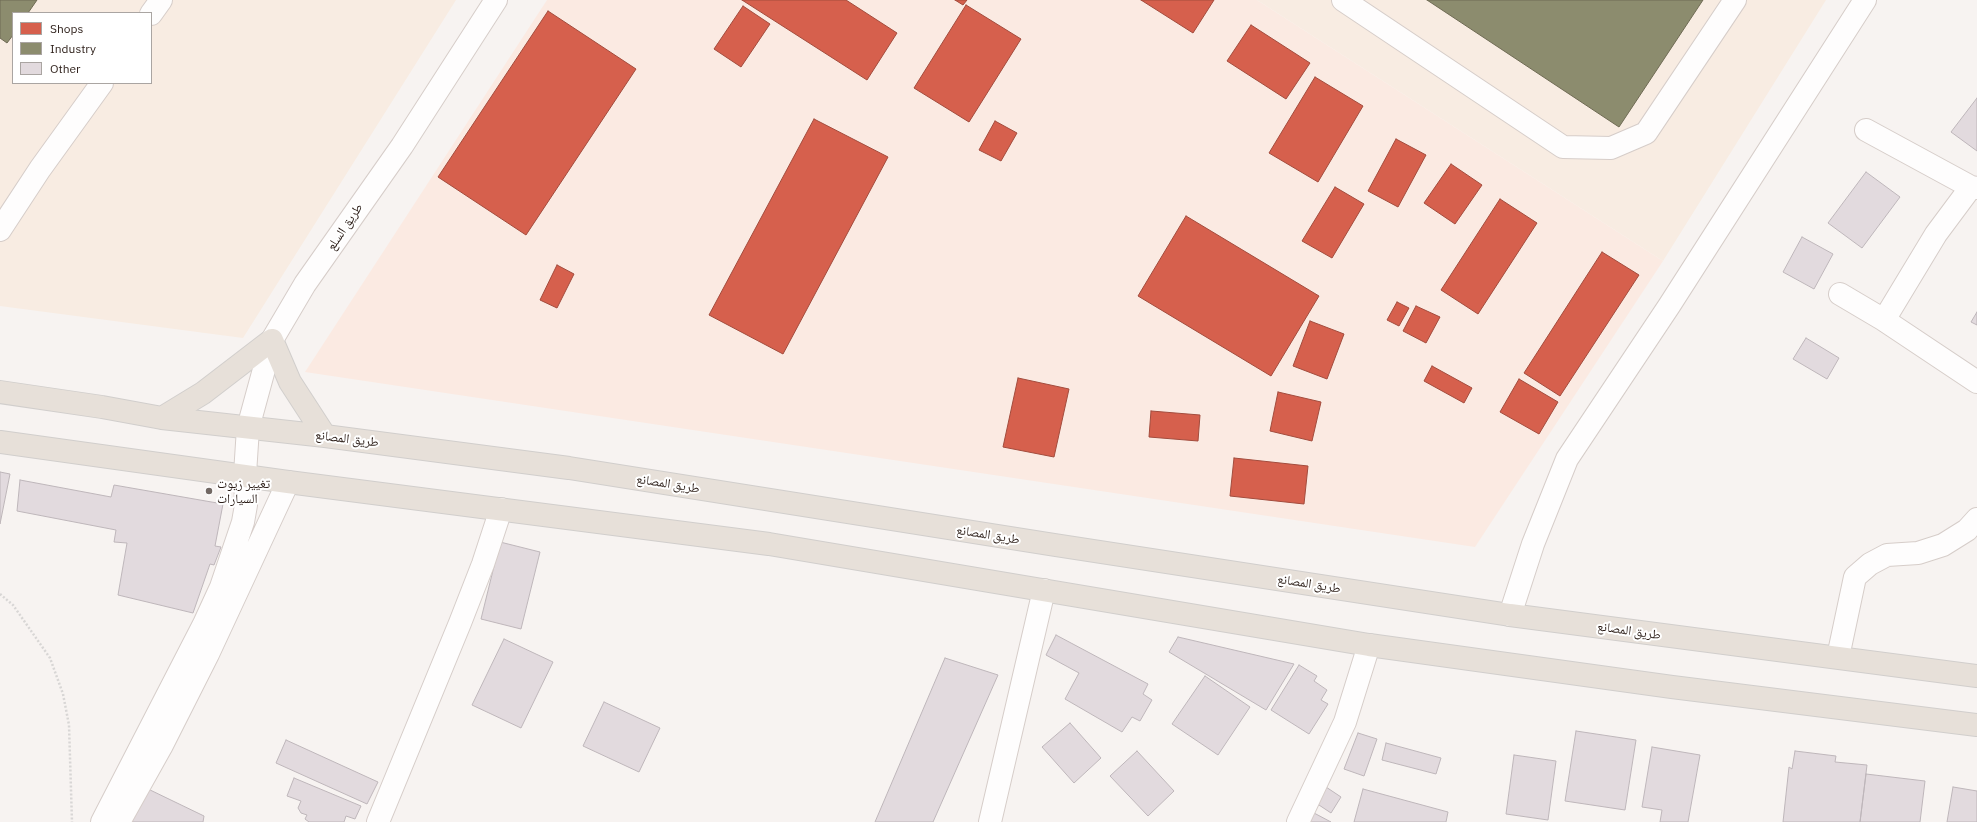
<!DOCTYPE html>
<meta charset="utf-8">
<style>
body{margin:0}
#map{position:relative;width:1977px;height:822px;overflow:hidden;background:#f7f3f1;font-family:"IBM Plex Sans",sans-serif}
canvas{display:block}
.legend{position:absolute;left:12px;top:12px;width:140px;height:72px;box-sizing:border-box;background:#fff;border:1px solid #aaa5a2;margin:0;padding:5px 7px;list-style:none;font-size:12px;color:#2b1d17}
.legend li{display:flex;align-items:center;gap:8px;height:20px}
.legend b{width:20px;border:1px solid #aaa5a2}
</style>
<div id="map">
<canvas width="1977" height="822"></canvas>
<ul class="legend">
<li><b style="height:11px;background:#d6604d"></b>Shops</li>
<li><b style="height:11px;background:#8c8c6e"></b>Industry</li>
<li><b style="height:11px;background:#e2dade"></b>Other</li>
</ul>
</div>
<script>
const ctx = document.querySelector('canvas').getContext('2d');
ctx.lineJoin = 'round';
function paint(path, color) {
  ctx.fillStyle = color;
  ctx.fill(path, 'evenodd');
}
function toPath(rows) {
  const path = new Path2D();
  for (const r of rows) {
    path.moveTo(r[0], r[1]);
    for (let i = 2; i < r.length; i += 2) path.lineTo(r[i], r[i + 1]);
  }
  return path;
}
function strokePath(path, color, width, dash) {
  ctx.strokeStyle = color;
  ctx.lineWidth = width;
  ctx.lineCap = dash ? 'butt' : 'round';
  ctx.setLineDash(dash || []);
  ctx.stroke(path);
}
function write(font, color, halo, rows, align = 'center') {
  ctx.font = font + ' "IBM Plex Sans","Noto Naskh Arabic",sans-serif';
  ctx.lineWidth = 4;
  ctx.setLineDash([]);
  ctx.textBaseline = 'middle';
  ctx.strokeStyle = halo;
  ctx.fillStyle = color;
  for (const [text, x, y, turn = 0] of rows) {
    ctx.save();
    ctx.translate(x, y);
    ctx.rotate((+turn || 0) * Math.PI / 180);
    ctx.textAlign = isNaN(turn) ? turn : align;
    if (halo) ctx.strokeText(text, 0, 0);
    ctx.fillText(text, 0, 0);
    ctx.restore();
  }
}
paint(toPath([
 [547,0,1257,0,1663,261,1475,547,305,372]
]), '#fbeae2');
paint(toPath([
 [0,0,456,0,243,338,0,306],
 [13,13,151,13,151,83,13,83],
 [1257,0,1826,0,1663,261]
]), '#f8ece2');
const shops = toPath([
 [742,0,846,0,897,33,867,80,742,0],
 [955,0,967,0,963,5,955,0],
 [1141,0,1214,0,1193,33,1141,0],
 [966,5,1021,39,969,122,914,88,966,5],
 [743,6,770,24,741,67,714,49,743,6],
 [548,11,636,69,526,235,438,177,548,11],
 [1251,25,1310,63,1286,99,1227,61,1251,25],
 [1315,77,1363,106,1318,182,1269,153,1315,77],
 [814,119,888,157,783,354,709,315,814,119],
 [995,121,1017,133,1001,161,979,150,995,121],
 [1396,139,1426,155,1398,207,1368,191,1396,139],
 [1451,164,1482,185,1455,224,1424,203,1451,164],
 [1335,187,1364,204,1332,258,1302,241,1335,187],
 [1500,199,1537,223,1478,314,1441,290,1500,199],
 [1186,216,1319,296,1271,376,1138,296,1186,216],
 [1602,252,1639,275,1560,396,1524,373,1602,252],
 [557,265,574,274,557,308,540,300,557,265],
 [1397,302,1409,308,1399,326,1387,320,1397,302],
 [1416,306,1440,317,1426,343,1403,331,1416,306],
 [1310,321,1344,334,1327,379,1293,366,1310,321],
 [1432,366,1472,388,1464,403,1424,381,1432,366],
 [1018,378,1069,389,1054,457,1003,447,1018,378],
 [1519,379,1558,402,1539,434,1500,412,1519,379],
 [1278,392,1321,402,1312,441,1270,431,1278,392],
 [1151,411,1200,415,1198,441,1149,437,1151,411],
 [1234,458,1308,466,1304,504,1230,496,1234,458]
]);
paint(shops, '#d6604d');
strokePath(shops, '#a34c3d', 1);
const industry = toPath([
 [0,0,37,0,28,13,13,13,13,35,7,43,0,38,0,0],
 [1427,0,1703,0,1619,127,1427,0]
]);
paint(industry, '#8c8c6e');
strokePath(industry, '#6f6b54', 1);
const building = toPath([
 [1977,98,1977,151,1951,132,1977,98],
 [1866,172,1900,197,1862,248,1828,223,1866,172],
 [1802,237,1833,254,1814,289,1783,272,1802,237],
 [1977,312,1977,325,1971,322,1977,312],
 [1806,338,1839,358,1827,379,1793,359,1806,338],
 [0,472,10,474,0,524,0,472],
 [20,480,111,497,114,485,223,504,215,546,221,547,214,565,210,564,193,613,118,595,127,543,114,542,116,530,17,511,20,480],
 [500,542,540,552,521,629,481,619,500,542],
 [1056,635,1148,684,1143,694,1152,700,1140,721,1132,717,1122,732,1065,699,1079,673,1046,655,1056,635],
 [1178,637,1294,664,1266,710,1169,652,1178,637],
 [504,639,553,662,521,728,472,705,504,639],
 [945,658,998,675,933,822,875,822,945,658],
 [1299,665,1317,676,1314,681,1327,690,1321,700,1328,704,1309,734,1271,710,1299,665],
 [1205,676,1250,707,1218,755,1172,724,1205,676],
 [604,702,660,728,639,772,583,746,604,702],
 [1070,723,1101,758,1074,783,1042,747,1070,723],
 [1576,731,1636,740,1625,810,1565,801,1576,731],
 [1358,733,1377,739,1364,776,1344,769,1358,733],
 [286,740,378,782,367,804,276,763,286,740],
 [1386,743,1441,758,1436,774,1382,760,1386,743],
 [1652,747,1700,755,1688,822,1660,822,1662,810,1642,807,1652,747],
 [1137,751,1174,791,1148,816,1110,776,1137,751],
 [1795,751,1836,756,1835,762,1867,765,1860,822,1783,822,1789,767,1792,769,1795,751],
 [1514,755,1556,761,1548,820,1506,814,1514,755],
 [1866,774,1925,781,1920,822,1860,822,1866,774],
 [294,778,361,806,355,819,346,816,344,822,309,822,305,819,307,815,301,813,298,808,301,801,287,796,294,778],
 [1326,787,1341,797,1331,813,1316,803,1326,787],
 [1953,787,1977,791,1977,822,1947,822,1953,787],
 [146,788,204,816,203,822,129,822,146,788],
 [1363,789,1448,812,1446,822,1354,822,1363,789],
 [1314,813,1331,822,1309,822,1314,813]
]);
paint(building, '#e2dade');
strokePath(building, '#beb6ba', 1);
const minor = toPath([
 [1343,0,1563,147,1611,148,1646,133,1735,0],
 [151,14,161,0],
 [1866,130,1971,187,1977,188],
 [0,230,40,169,102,83],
 [1840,294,1884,320,1977,382],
 [1884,320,1936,234,1971,187],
 [1510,615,1533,544,1567,459,1669,306,1865,0],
 [1838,657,1855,577,1870,564,1887,555,1918,553,1943,545,1967,530,1977,519],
 [102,822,204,624,221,587,243,522,246,505,245,474,248,428,272,340,305,284,402,146,496,0],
 [119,822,161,747,208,654,288,482],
 [378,822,460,623,483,564,501,509],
 [990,822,1044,590],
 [1298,822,1345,722,1369,645]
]);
const major = toPath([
 [0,392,102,407,162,418,325,436,569,468,1055,545,1510,615,1977,676],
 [162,418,203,393,272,340,290,382,325,436],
 [0,442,288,482,769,544,1369,645,1672,687,1977,725]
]);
strokePath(minor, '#d6cdc9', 24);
strokePath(major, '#d1cecc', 24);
strokePath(toPath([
 [0,594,13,605,50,658,63,694,69,725,72,822]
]), '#d8d6d5', 2.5, [2, 2]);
strokePath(minor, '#fefdfd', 22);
strokePath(major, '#e7e0d9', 22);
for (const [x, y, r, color] of [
 [209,491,4,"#726863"]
]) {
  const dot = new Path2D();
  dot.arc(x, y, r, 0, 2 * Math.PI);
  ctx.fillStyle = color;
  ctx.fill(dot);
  strokePath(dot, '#fff', 1.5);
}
write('13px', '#2b1d17', '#fff', [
 ["طريق السلع",345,227,-56],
 ["طريق المصانع",347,439,7],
 ["طريق المصانع",668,484,9],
 ["طريق المصانع",988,535,9],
 ["طريق المصانع",1309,584,9],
 ["طريق المصانع",1629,631,8]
]);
write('13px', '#2b1d17', '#fff', [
 ["تغيير زيوت",217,484],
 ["السيارات",217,499]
], 'left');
</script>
